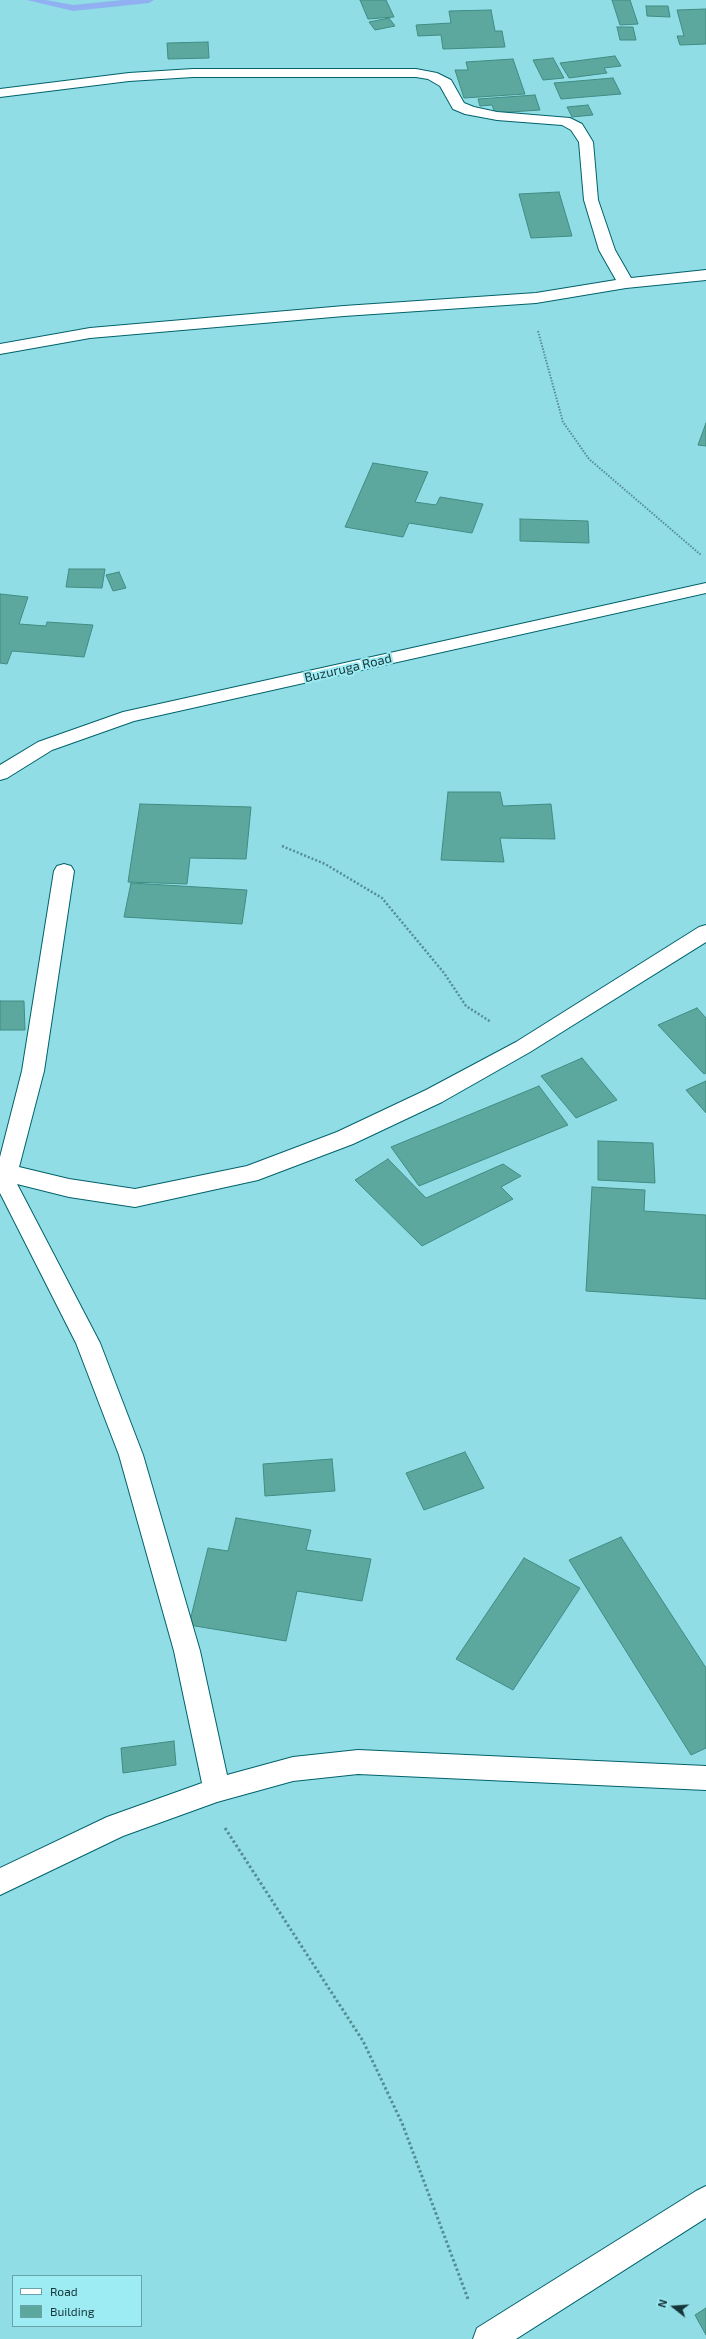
<!DOCTYPE html>
<style>
body{margin:0}
#map{position:relative;width:706px;height:2339px;overflow:hidden;background:#90dde6;font-family:"Exo 2",sans-serif}
canvas{display:block}
.legend{position:absolute;left:12px;top:2275px;width:130px;height:52px;box-sizing:border-box;background:#9debf3;border:1px solid #67a3a9;margin:0;padding:5px 7px;list-style:none;font-size:12px;color:#153639}
.legend li{display:flex;align-items:center;gap:8px;height:20px}
.legend b{width:20px;border:1px solid #67a3a9}
.north{position:absolute;left:654px;top:2287px;width:40px;height:40px;-webkit-text-stroke:3px #9debf3;paint-order:stroke;rotate:287deg;font-size:11px;font-weight:700;line-height:16px;text-align:center;color:#153639}
.north::after{content:'';display:block;margin:auto;width:14px;height:18px;background:#153639;clip-path:polygon(50% 0,100% 100%,50% 72%,0 100%)}
</style>
<div id="map">
<canvas width="706" height="2339"></canvas>
<ul class="legend">
<li><b style="height:5px;background:#fff"></b>Road</li>
<li><b style="height:11px;background:#5ca89e"></b>Building</li>
</ul>
<div class="north">N</div>
</div>
<script>
const ctx = document.querySelector('canvas').getContext('2d');
ctx.lineJoin = 'round';
function toPath(rows) {
  const path = new Path2D();
  for (const r of rows) {
    path.moveTo(r[0], r[1]);
    for (let i = 2; i < r.length; i += 2) path.lineTo(r[i], r[i + 1]);
  }
  return path;
}
function paint(path, color) {
  ctx.fillStyle = color;
  ctx.fill(path, 'evenodd');
}
function strokePath(path, color, width, dash) {
  ctx.strokeStyle = color;
  ctx.lineWidth = width;
  ctx.lineCap = dash ? 'butt' : 'round';
  ctx.setLineDash(dash || []);
  ctx.stroke(path);
}
function write(font, color, halo, rows, align = 'center') {
  ctx.font = font + ' "Exo 2",sans-serif';
  ctx.lineWidth = 4;
  ctx.setLineDash([]);
  ctx.textBaseline = 'middle';
  ctx.strokeStyle = halo;
  ctx.fillStyle = color;
  for (const [text, x, y, turn = 0] of rows) {
    ctx.save();
    ctx.translate(x, y);
    ctx.rotate((+turn || 0) * Math.PI / 180);
    ctx.textAlign = isNaN(turn) ? turn : align;
    if (halo) ctx.strokeText(text, 0, 0);
    ctx.fillText(text, 0, 0);
    ctx.restore();
  }
}
paint(toPath([
 [27,0,46,0,73,5,123,0,154,0,149,3,73,11,27,0]
]), '#91b0f2');
const building = toPath([
 [360,0,386,0,394,17,368,19,360,0],
 [612,0,630,0,638,24,620,25,612,0],
 [646,6,668,6,670,17,647,16,646,6],
 [706,9,706,44,680,45,677,36,684,36,677,10,706,9],
 [491,10,495,31,502,31,505,47,443,49,441,35,418,36,416,25,451,23,449,11,491,10],
 [389,18,395,26,375,30,369,22,389,18],
 [617,27,633,27,636,40,620,40,617,27],
 [208,42,209,58,168,59,167,43,208,42],
 [615,56,621,66,604,68,607,73,569,78,560,63,615,56],
 [553,58,564,78,543,80,533,60,553,58],
 [513,59,525,94,464,98,455,70,468,70,466,62,513,59],
 [613,78,621,94,561,99,554,83,613,78],
 [535,95,540,110,495,113,492,105,480,106,478,99,535,95],
 [588,105,593,115,572,117,567,107,588,105],
 [559,192,572,236,531,238,519,194,559,192],
 [706,423,706,446,698,445,706,423],
 [373,463,428,472,415,502,436,505,440,497,483,504,472,533,409,523,403,537,345,527,373,463],
 [520,519,588,521,589,543,520,541,520,519],
 [69,569,105,569,102,588,66,587,69,569],
 [119,572,126,588,113,591,106,575,119,572],
 [0,594,28,597,19,624,46,626,47,622,93,625,84,657,12,651,7,664,0,663,0,594],
 [448,792,500,792,503,806,551,804,555,839,500,838,504,862,441,860,448,792],
 [140,804,251,807,246,859,190,858,187,884,128,882,140,804],
 [131,883,247,890,242,924,124,917,131,883],
 [0,1001,24,1001,25,1030,0,1030,0,1001],
 [697,1008,706,1018,706,1073,704,1074,658,1025,697,1008],
 [582,1058,617,1100,576,1118,541,1076,582,1058],
 [706,1081,706,1113,686,1090,706,1081],
 [539,1086,568,1125,419,1186,391,1147,539,1086],
 [598,1141,653,1143,655,1183,598,1180,598,1141],
 [388,1159,426,1198,503,1164,521,1176,501,1187,513,1199,422,1246,355,1180,388,1159],
 [592,1187,645,1190,644,1211,706,1215,706,1299,586,1291,592,1187],
 [465,1452,484,1488,424,1510,406,1473,465,1452],
 [332,1459,335,1491,265,1496,263,1464,332,1459],
 [236,1518,311,1530,306,1550,371,1559,362,1601,297,1591,286,1641,189,1625,208,1548,228,1551,236,1518],
 [621,1537,706,1668,706,1748,691,1755,569,1560,621,1537],
 [524,1558,580,1588,513,1690,456,1659,524,1558],
 [174,1741,176,1765,123,1773,121,1748,174,1741],
 [706,2308,706,2335,695,2315,706,2308]
]);
paint(building, '#5ca89e');
strokePath(building, '#408c83', 1);
const street = toPath([
 [193,69,416,69,437,73,451,80,464,103,474,107,497,112,570,118,582,124,593,142,598,200,615,250,631,278,706,270,706,280,626,288,536,303,344,316,90,338,0,354,0,344,90,328,344,306,536,293,616,280,599,250,584,200,579,142,571,130,562,125,497,120,465,114,453,109,440,86,428,79,416,77,193,77,129,81,0,97,0,89,129,73,193,69],
 [64,864,71,866,74,871,44,1071,19,1167,69,1179,135,1189,247,1166,337,1132,426,1090,516,1042,699,927,706,925,706,942,530,1052,442,1102,353,1144,258,1180,135,1207,69,1197,17,1184,100,1343,143,1455,200,1651,227,1775,293,1757,358,1750,706,1766,706,1790,358,1774,293,1781,217,1802,123,1836,0,1895,0,1868,107,1817,202,1783,174,1651,119,1455,76,1343,0,1193,0,1157,22,1071,54,871,57,866,64,864],
 [706,2186,706,2218,516,2339,473,2339,477,2328,696,2191,706,2186]
]);
const secondary = toPath([
 [706,583,706,593,134,721,52,750,7,778,0,780,0,765,38,742,123,712,706,583]
]);
strokePath(street, '#01626a', 2);
strokePath(secondary, '#01626a', 2);
strokePath(toPath([
 [538,331,563,422,589,459,701,555]
]), '#558d94', 2, [1.5, 1.5]);
strokePath(toPath([
 [282,846,325,864,382,898,444,973,466,1006,491,1022]
]), '#558d94', 2.5, [2, 2]);
strokePath(toPath([
 [225,1828,363,2041,402,2123,468,2299]
]), '#558d94', 3, [2.5, 2.5]);
paint(street, '#fff');
paint(secondary, '#fff');
write('13px', '#153639', '#9debf3', [
 ["Buzuruga Road",348,668,-13]
]);
</script>
